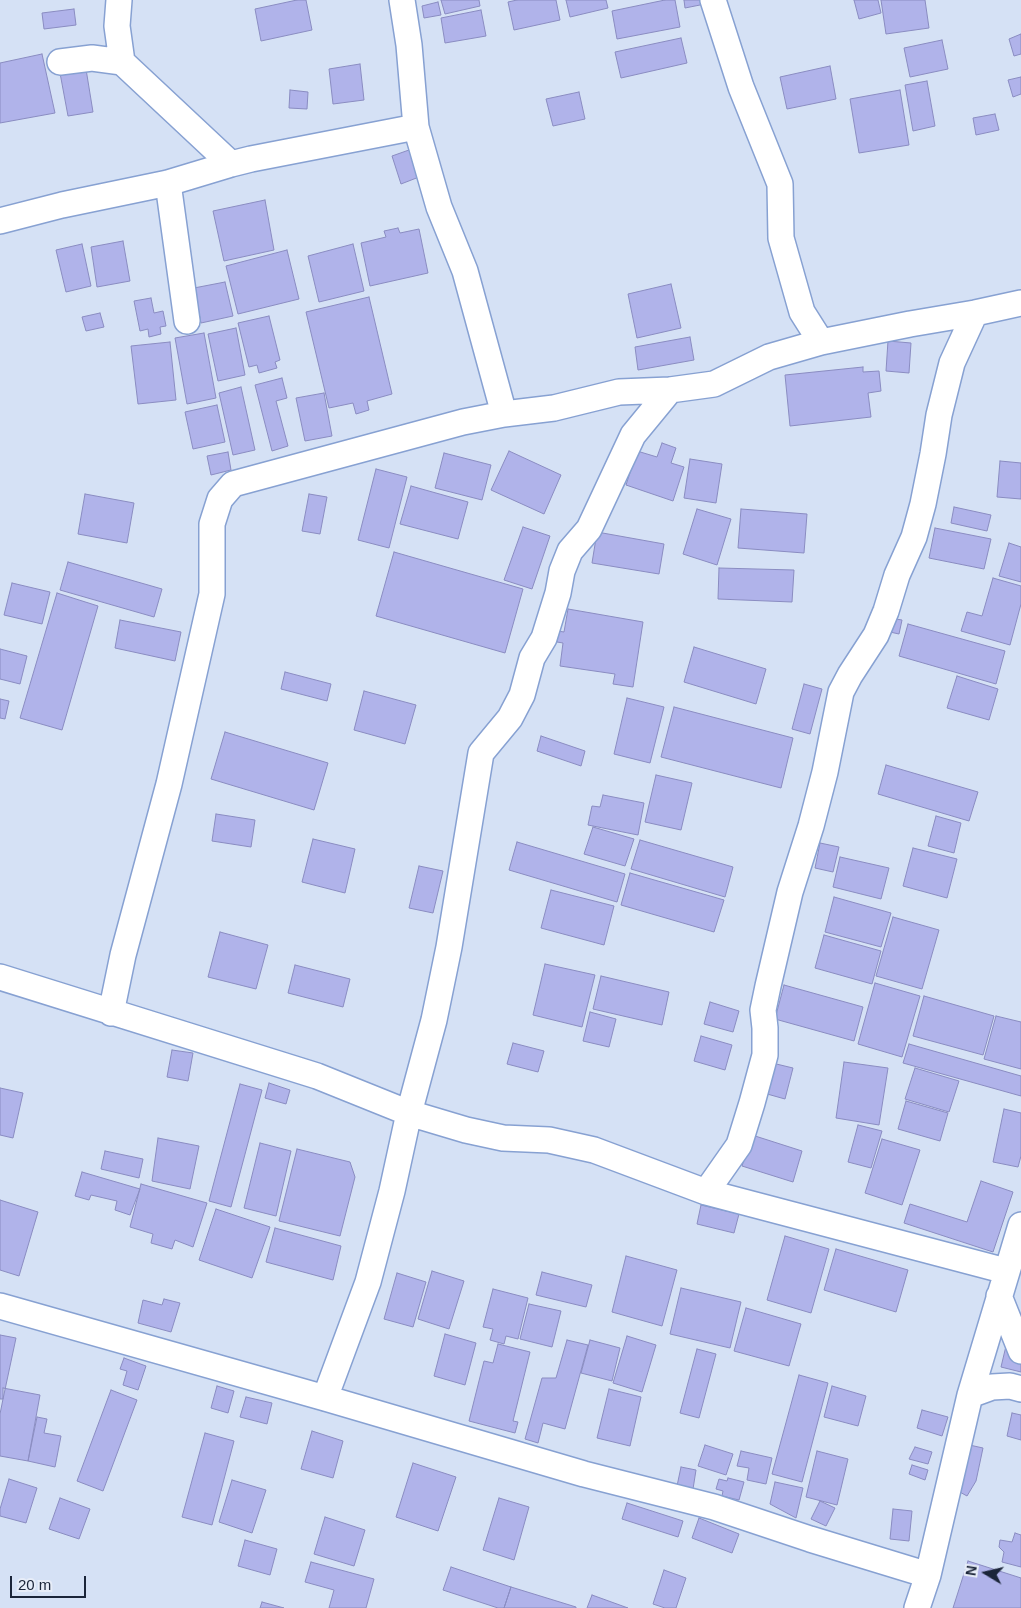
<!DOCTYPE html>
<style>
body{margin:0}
#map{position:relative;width:1021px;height:1608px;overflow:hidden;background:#d5e1f5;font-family:Arial,sans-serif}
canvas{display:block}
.north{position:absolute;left:961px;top:1548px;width:50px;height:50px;-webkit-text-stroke:4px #e7edf8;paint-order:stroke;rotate:279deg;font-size:14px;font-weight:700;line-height:20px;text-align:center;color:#1b2539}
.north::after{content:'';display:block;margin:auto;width:18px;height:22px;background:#1b2539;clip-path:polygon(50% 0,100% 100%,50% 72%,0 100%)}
.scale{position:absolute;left:10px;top:1576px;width:76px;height:22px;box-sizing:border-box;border:2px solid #1b2539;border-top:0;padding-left:6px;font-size:15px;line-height:18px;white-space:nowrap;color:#1b2539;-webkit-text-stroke:4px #e7edf8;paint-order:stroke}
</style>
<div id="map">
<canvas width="1021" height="1608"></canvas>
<div class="north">N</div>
<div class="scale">20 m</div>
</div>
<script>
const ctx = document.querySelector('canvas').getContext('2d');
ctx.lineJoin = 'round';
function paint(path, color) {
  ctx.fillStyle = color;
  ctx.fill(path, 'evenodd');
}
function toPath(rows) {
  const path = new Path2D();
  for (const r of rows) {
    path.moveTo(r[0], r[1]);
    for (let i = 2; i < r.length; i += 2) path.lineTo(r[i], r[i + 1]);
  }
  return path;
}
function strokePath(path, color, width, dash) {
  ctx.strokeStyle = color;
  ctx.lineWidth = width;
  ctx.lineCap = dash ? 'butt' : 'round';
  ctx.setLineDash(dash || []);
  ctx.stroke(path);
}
const building = toPath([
 [297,0,306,0,312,30,261,41,255,9,297,0],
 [441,0,479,0,480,6,445,14,441,0],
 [517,0,556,0,560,20,514,30,508,2,517,0],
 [566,0,606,0,608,8,570,17,566,0],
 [665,0,675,0,680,27,617,39,612,11,665,0],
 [684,0,704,0,705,4,685,8,684,0],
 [854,0,878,0,881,13,859,19,854,0],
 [881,0,925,0,929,28,886,34,881,0],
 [438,2,441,15,424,18,422,6,438,2],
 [74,9,76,25,44,29,42,13,74,9],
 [481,10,486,36,445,43,441,18,481,10],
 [1021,34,1021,54,1014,56,1009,39,1021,34],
 [681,38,687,63,621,78,615,52,681,38],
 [942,40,948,69,910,77,904,48,942,40],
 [42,54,55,113,0,123,0,63,42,54],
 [360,64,364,100,333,104,329,69,360,64],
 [830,66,836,99,787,109,780,77,830,66],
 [86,69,93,112,68,116,60,73,86,69],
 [1021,77,1021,94,1013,97,1008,80,1021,77],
 [927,81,935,126,913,131,905,85,927,81],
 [290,90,308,92,307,109,289,108,290,90],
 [900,90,909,145,859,153,850,99,900,90],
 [579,92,585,119,553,126,546,99,579,92],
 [995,114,999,130,976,135,973,118,995,114],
 [409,150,419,177,401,184,392,156,409,150],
 [265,200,274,250,224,261,213,211,265,200],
 [398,228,400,233,419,229,428,273,370,286,361,243,386,237,384,231,398,228],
 [123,241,130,281,97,287,91,247,123,241],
 [82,244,91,286,66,292,56,250,82,244],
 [353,244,364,291,319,302,308,256,353,244],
 [287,250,299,299,238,314,226,266,287,250],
 [225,282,233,316,201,323,194,288,225,282],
 [671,284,681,328,637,338,628,294,671,284],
 [369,297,392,394,367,401,369,410,356,414,353,403,329,408,306,312,369,297],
 [151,298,154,313,163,311,166,326,160,327,161,334,149,337,148,329,140,331,134,301,151,298],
 [100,313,104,327,86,331,82,317,100,313],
 [269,316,280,360,275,362,277,368,259,373,257,365,249,367,238,323,269,316],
 [236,328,245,375,218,381,208,334,236,328],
 [204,333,216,398,187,404,175,338,204,333],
 [690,337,694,360,638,370,635,347,690,337],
 [888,341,911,343,909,373,886,371,888,341],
 [170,342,176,400,138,404,131,346,170,342],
 [863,367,863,372,879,371,881,391,868,393,871,417,790,426,785,375,863,367],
 [282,378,287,398,276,401,288,446,272,451,255,385,282,378],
 [241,387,255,450,233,455,219,393,241,387],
 [324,393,332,436,305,441,296,398,324,393],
 [217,405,225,442,193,449,185,412,217,405],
 [662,443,676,448,671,463,684,467,673,501,626,485,637,451,657,457,662,443],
 [509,451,561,475,544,514,491,490,509,451],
 [228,452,231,470,211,475,207,456,228,452],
 [444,453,491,465,482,500,435,488,444,453],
 [690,459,722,464,716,503,684,498,690,459],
 [1000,461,1021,463,1021,499,997,497,1000,461],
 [376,469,407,477,389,548,358,540,376,469],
 [411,486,468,502,458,539,400,524,411,486],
 [85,494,134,503,127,543,78,534,85,494],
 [309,494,327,497,320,534,302,531,309,494],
 [954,507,991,515,987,531,951,523,954,507],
 [697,509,731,519,717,565,683,554,697,509],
 [741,509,807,514,804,553,738,548,741,509],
 [523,527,550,536,532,589,504,580,523,527],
 [935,528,991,539,984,569,929,558,935,528],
 [597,532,664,544,659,574,592,563,597,532],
 [1009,543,1021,547,1021,582,999,576,1009,543],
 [394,552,523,589,505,653,376,616,394,552],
 [68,562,162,589,154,617,60,590,68,562],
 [719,568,794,570,792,602,718,599,719,568],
 [993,578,1021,586,1021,604,1010,645,961,631,967,612,982,616,993,578],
 [12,583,50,592,42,624,4,615,12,583],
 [57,593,98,606,62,730,20,718,57,593],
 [568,609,643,622,633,687,613,684,615,674,560,666,563,643,557,642,558,631,564,632,568,609],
 [884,617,902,620,899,634,881,630,884,617],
 [120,620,181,632,175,661,115,648,120,620],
 [908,624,1005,651,996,684,899,656,908,624],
 [694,647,766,669,756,704,684,682,694,647],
 [0,649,27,656,20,684,0,679,0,649],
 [285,672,331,684,327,701,281,689,285,672],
 [957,676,998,689,989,720,947,708,957,676],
 [804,684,822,689,810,734,792,729,804,684],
 [364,691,416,705,405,744,354,730,364,691],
 [627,698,664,707,650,763,614,754,627,698],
 [0,699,9,701,5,719,0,718,0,699],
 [674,707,793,738,781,788,661,757,674,707],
 [225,732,328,763,314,810,211,779,225,732],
 [541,736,585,751,581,766,537,751,541,736],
 [886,765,978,792,969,821,878,794,886,765],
 [656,775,692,783,681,830,645,822,656,775],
 [603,795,644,803,638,835,588,825,592,806,600,807,603,795],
 [216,814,255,820,251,847,212,841,216,814],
 [936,816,961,823,954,853,928,846,936,816],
 [593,827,634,839,625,866,584,854,593,827],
 [313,839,355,849,345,893,302,882,313,839],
 [640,840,733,867,725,897,631,869,640,840],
 [517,842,625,874,617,902,509,870,517,842],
 [820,843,839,847,833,872,815,868,820,843],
 [913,848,957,859,947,898,903,886,913,848],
 [840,857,889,868,881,899,833,887,840,857],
 [419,866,443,871,433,913,409,908,419,866],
 [630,873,724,900,714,932,621,905,630,873],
 [551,890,614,906,604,945,541,928,551,890],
 [834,897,891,913,881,947,825,932,834,897],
 [893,917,939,930,922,989,876,976,893,917],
 [220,932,268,945,256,989,208,977,220,932],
 [824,935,881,951,872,984,815,968,824,935],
 [545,964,595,975,582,1027,533,1015,545,964],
 [295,965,350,979,343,1007,288,993,295,965],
 [601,976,669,992,662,1025,593,1009,601,976],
 [875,983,920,996,902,1057,858,1044,875,983],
 [784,985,863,1007,854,1041,775,1019,784,985],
 [924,996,994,1016,983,1055,913,1036,924,996],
 [710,1002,739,1011,733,1032,704,1024,710,1002],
 [590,1012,616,1019,609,1047,583,1041,590,1012],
 [996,1016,1021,1022,1021,1069,984,1059,996,1016],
 [701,1036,732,1045,725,1070,694,1061,701,1036],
 [513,1043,544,1051,538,1072,507,1064,513,1043],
 [909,1044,1021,1076,1021,1096,903,1063,909,1044],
 [172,1050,193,1053,188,1081,167,1077,172,1050],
 [768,1062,793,1068,785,1099,760,1092,768,1062],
 [844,1062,888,1068,879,1125,836,1118,844,1062],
 [915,1068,959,1081,949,1112,905,1099,915,1068],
 [269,1083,290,1090,286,1104,265,1098,269,1083],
 [240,1084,262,1090,231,1207,209,1201,240,1084],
 [0,1088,23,1093,13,1138,0,1135,0,1088],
 [906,1101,948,1113,940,1141,898,1129,906,1101],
 [1004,1109,1021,1113,1021,1156,1018,1167,993,1162,1004,1109],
 [858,1125,882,1131,871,1168,848,1162,858,1125],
 [752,1135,802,1151,793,1182,742,1166,752,1135],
 [158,1138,199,1146,190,1189,152,1181,158,1138],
 [882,1139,920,1150,902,1205,865,1193,882,1139],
 [260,1143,291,1151,276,1216,244,1208,260,1143],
 [297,1149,350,1162,355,1177,340,1236,279,1221,297,1149],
 [105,1151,143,1159,139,1178,101,1169,105,1151],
 [82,1172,140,1189,130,1215,115,1210,117,1201,91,1195,89,1200,75,1196,82,1172],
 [981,1181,1013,1192,993,1252,904,1223,910,1204,967,1222,981,1181],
 [141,1184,207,1203,193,1247,175,1240,172,1249,151,1243,153,1234,130,1227,141,1184],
 [0,1200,38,1212,19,1276,0,1270,0,1200],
 [701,1205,739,1214,734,1233,697,1224,701,1205],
 [216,1209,270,1227,252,1278,199,1260,216,1209],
 [275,1228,341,1246,333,1280,266,1262,275,1228],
 [785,1236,829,1249,811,1313,767,1300,785,1236],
 [836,1249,908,1270,896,1312,824,1290,836,1249],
 [626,1256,677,1270,662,1326,612,1312,626,1256],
 [432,1271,464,1281,449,1329,418,1319,432,1271],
 [542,1272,592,1285,586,1307,536,1295,542,1272],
 [397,1273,426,1282,413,1327,384,1319,397,1273],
 [681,1288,741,1302,730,1348,670,1334,681,1288],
 [493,1289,528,1298,518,1339,506,1336,504,1344,490,1340,493,1329,483,1327,493,1289],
 [164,1299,180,1303,171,1332,138,1323,143,1300,162,1305,164,1299],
 [529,1304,561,1311,552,1347,520,1339,529,1304],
 [746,1308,801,1324,789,1366,734,1351,746,1308],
 [445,1334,476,1343,465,1385,434,1376,445,1334],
 [0,1335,16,1338,3,1399,0,1399,0,1335],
 [627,1336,656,1345,642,1392,613,1383,627,1336],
 [567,1340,588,1345,565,1429,543,1423,538,1443,525,1439,542,1378,556,1378,567,1340],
 [590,1340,620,1348,612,1381,581,1373,590,1340],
 [498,1344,530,1352,513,1421,518,1422,515,1433,469,1421,484,1361,493,1363,498,1344],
 [1006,1346,1021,1350,1021,1372,1001,1367,1006,1346],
 [697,1349,716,1354,699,1418,680,1413,697,1349],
 [124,1358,146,1366,138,1390,123,1385,127,1371,120,1369,124,1358],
 [799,1375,828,1383,802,1482,772,1474,799,1375],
 [217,1386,234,1391,228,1413,211,1408,217,1386],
 [832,1386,866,1396,858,1426,824,1417,832,1386],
 [3,1388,40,1395,28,1461,0,1456,0,1414,3,1399,3,1388],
 [609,1389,641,1397,630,1446,597,1438,609,1389],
 [111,1390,137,1400,103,1491,77,1481,111,1390],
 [246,1397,272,1403,267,1424,240,1417,246,1397],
 [922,1410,948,1417,942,1436,917,1428,922,1410],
 [1012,1413,1021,1415,1021,1440,1007,1436,1012,1413],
 [37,1417,47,1419,44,1433,61,1436,55,1467,28,1461,37,1417],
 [312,1431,343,1441,333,1478,301,1469,312,1431],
 [205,1433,234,1441,212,1525,182,1517,205,1433],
 [965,1444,983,1448,976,1481,967,1496,958,1491,965,1444],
 [705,1445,733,1454,726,1475,698,1466,705,1445],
 [915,1447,932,1452,928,1464,909,1459,915,1447],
 [741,1451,772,1458,766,1484,747,1480,749,1468,737,1466,741,1451],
 [817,1451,848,1459,837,1505,806,1497,817,1451],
 [413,1463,456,1477,438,1531,396,1517,413,1463],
 [912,1465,928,1470,925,1480,909,1474,912,1465],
 [681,1467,696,1470,693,1489,677,1486,681,1467],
 [728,1478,744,1482,739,1500,722,1496,723,1491,716,1489,719,1479,727,1481,728,1478],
 [9,1479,37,1488,26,1523,0,1516,0,1509,9,1479],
 [232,1480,266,1490,252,1533,219,1522,232,1480],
 [775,1482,803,1488,796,1518,770,1504,775,1482],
 [60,1498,90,1509,79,1539,49,1529,60,1498],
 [499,1498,529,1507,514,1560,483,1550,499,1498],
 [820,1501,835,1508,826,1526,811,1519,820,1501],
 [627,1503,683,1521,678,1537,622,1519,627,1503],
 [893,1509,912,1511,909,1541,890,1539,893,1509],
 [325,1517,365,1530,354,1566,314,1554,325,1517],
 [699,1518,739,1534,732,1553,692,1538,699,1518],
 [1015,1533,1021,1535,1021,1567,1002,1562,1004,1552,999,1547,1000,1540,1012,1542,1015,1533],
 [245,1540,277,1549,270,1575,238,1566,245,1540],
 [968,1561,1021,1578,1021,1608,953,1608,968,1561],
 [311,1562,374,1579,366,1608,329,1608,334,1590,305,1582,311,1562],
 [451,1567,511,1587,504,1608,498,1608,443,1590,451,1567],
 [664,1570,686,1578,676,1608,665,1608,653,1604,664,1570],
 [511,1587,576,1607,576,1608,504,1608,511,1587],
 [592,1595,628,1608,587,1608,592,1595],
 [262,1602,284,1608,260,1608,262,1602]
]);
paint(building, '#b0b3ea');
strokePath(building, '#8a8cc1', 1);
const street = toPath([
 [119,0,117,26,122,62],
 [402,0,409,45,416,127,439,207,465,271,504,414],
 [713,0,741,87,780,184,781,238,802,312,821,342],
 [60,62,92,58,122,62,231,164],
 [168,183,187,321],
 [0,221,62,205,168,183,231,164,251,159,416,127],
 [0,977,317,1076,409,1113,466,1130,503,1138,549,1140,594,1150,706,1192,1006,1271],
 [111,1013,123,955,169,784,212,594,212,524,220,499,233,484,463,422,504,414,554,408,619,392,670,390,714,384,769,357,821,342,910,324,975,313,1021,303],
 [706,1192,739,1145,752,1103,765,1055,765,1028,763,1010,768,986,790,892,811,826,825,772,841,692,850,675,876,635,886,611,897,575,914,537,923,504,933,454,939,415,952,363,975,313],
 [999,1296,1021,1351],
 [0,1306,325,1398,584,1474,714,1507,810,1539,928,1575],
 [970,1395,992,1387,1010,1386,1021,1389],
 [325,1398,368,1282,392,1191,409,1113,434,1020,449,947,481,753,510,718,522,695,532,658,544,638,558,593,562,571,570,551,589,529,633,435,670,390],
 [917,1608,928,1575,970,1395,1021,1225]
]);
strokePath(street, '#87a1d2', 28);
strokePath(street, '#fff', 25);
</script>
